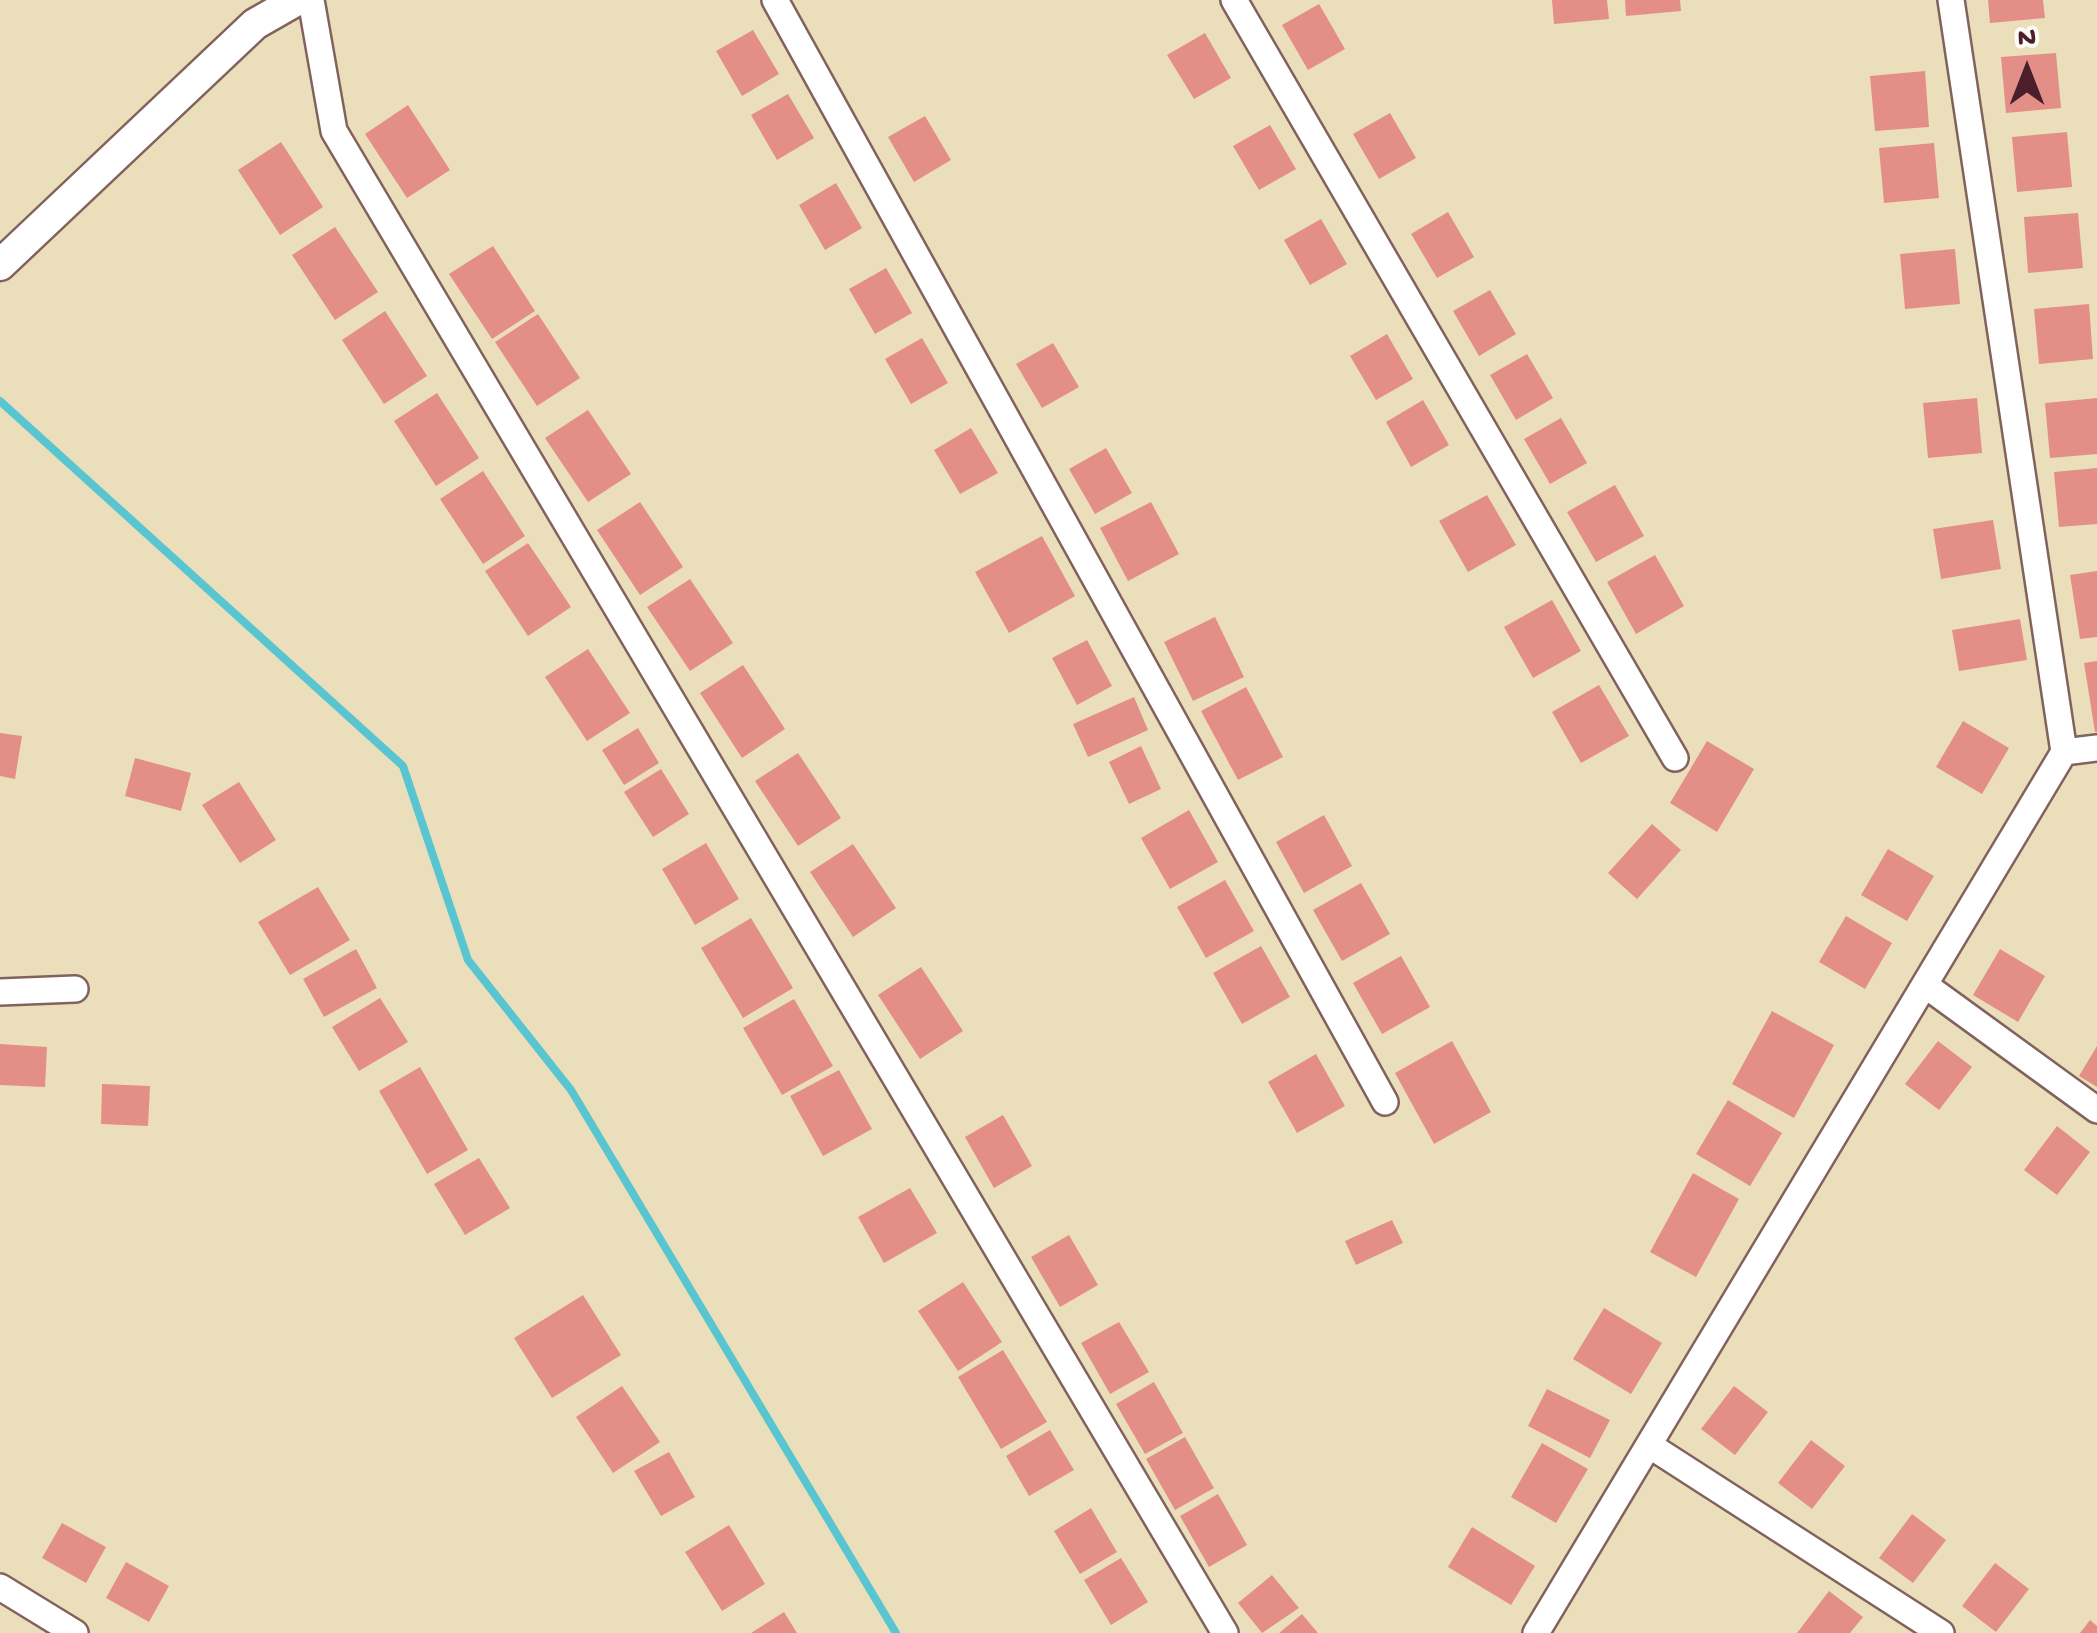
<!DOCTYPE html>
<style>
body{margin:0}
#map{position:relative;width:2097px;height:1633px;overflow:hidden;background:#ebdfbb;font-family:"Gochi Hand",sans-serif}
canvas{display:block}
.north{position:absolute;left:1977px;top:20px;width:100px;height:100px;-webkit-text-stroke:8px #fdfcf7;paint-order:stroke;rotate:0deg;font-size:28px;font-weight:700;line-height:40px;text-align:center;color:#4a1f2b}
.north::after{content:'';display:block;margin:auto;width:35px;height:45px;background:#4a1f2b;clip-path:polygon(50% 0,100% 100%,50% 72%,0 100%)}
</style>
<div id="map">
<canvas width="2097" height="1633"></canvas>
<div class="north">N</div>
</div>
<script>
const ctx = document.querySelector('canvas').getContext('2d');
ctx.lineJoin = 'round';
function toPath(rows) {
  const path = new Path2D();
  for (const r of rows) {
    path.moveTo(r[0], r[1]);
    for (let i = 2; i < r.length; i += 2) path.lineTo(r[i], r[i + 1]);
  }
  return path;
}
function strokePath(path, color, width, dash) {
  ctx.strokeStyle = color;
  ctx.lineWidth = width;
  ctx.lineCap = dash ? 'butt' : 'round';
  ctx.setLineDash(dash || []);
  ctx.stroke(path);
}
function paint(path, color) {
  ctx.fillStyle = color;
  ctx.fill(path, 'evenodd');
}
strokePath(toPath([
 [0,401,403,766,468,960,571,1090,896,1633]
]), '#59c5d1', 8);
paint(toPath([
 [1552,0,1607,0,1609,19,1554,24],
 [1625,0,1680,0,1681,11,1626,16],
 [1988,0,2043,0,2045,18,1990,23],
 [1319,4,1345,49,1308,70,1282,25],
 [753,30,779,74,742,96,716,51],
 [1205,33,1231,78,1194,99,1167,55],
 [2056,53,2061,108,2006,113,2001,57],
 [1925,71,1929,127,1875,131,1870,76],
 [788,94,814,138,777,160,751,115],
 [408,105,450,170,407,198,365,134],
 [1390,113,1416,158,1379,179,1353,134],
 [925,116,951,160,914,182,888,137],
 [1270,125,1296,169,1259,190,1233,146],
 [2067,132,2072,187,2017,192,2012,137],
 [281,142,323,207,280,235,238,170],
 [1934,143,1939,198,1884,203,1879,148],
 [836,183,862,228,825,250,799,205],
 [1448,212,1474,257,1437,278,1411,234],
 [2078,213,2083,268,2028,273,2024,217],
 [1321,219,1347,264,1310,285,1284,240],
 [335,227,378,292,335,320,292,255],
 [493,246,535,311,492,339,449,274],
 [1955,249,1960,304,1905,309,1900,254],
 [886,268,912,313,875,334,849,289],
 [1490,290,1516,334,1479,356,1453,311],
 [2089,304,2093,359,2039,364,2034,309],
 [385,311,427,376,384,404,342,340],
 [538,314,580,378,537,406,495,342],
 [1387,334,1413,379,1376,400,1350,356],
 [922,338,948,383,911,404,885,359],
 [1053,343,1079,387,1042,408,1016,364],
 [1527,354,1553,398,1516,420,1490,375],
 [437,393,479,458,436,486,394,421],
 [1977,398,1982,453,1928,458,1923,403],
 [2097,398,2097,454,2050,458,2045,403],
 [1423,400,1449,445,1411,467,1386,422],
 [588,410,631,474,588,502,545,438],
 [1561,418,1587,463,1550,484,1524,439],
 [971,428,998,473,960,494,934,450],
 [1106,448,1132,493,1095,514,1069,469],
 [2097,468,2097,524,2059,527,2054,472],
 [483,471,525,536,483,564,440,499],
 [1615,485,1644,536,1596,562,1567,512],
 [1487,495,1516,545,1468,572,1439,521],
 [640,502,683,567,640,595,597,530],
 [1151,502,1179,554,1128,581,1100,528],
 [1993,520,2001,569,1941,579,1933,529],
 [1042,536,1075,596,1009,633,975,572],
 [528,543,571,607,528,636,485,571],
 [1655,555,1684,606,1636,634,1607,582],
 [2097,571,2097,637,2080,639,2070,575],
 [690,579,733,643,690,671,647,607],
 [1552,600,1581,651,1533,678,1504,627],
 [1215,617,1244,677,1193,701,1164,642],
 [2020,619,2027,660,1959,671,1952,630],
 [1087,640,1112,686,1077,705,1052,658],
 [588,649,630,713,587,741,545,677],
 [2097,661,2097,732,2095,732,2084,663],
 [743,665,785,729,742,758,700,693],
 [1599,685,1629,736,1581,763,1552,712],
 [1246,687,1283,757,1238,780,1201,711],
 [1134,697,1148,730,1088,757,1073,724],
 [1963,721,2009,748,1982,794,1936,767],
 [638,728,659,763,624,785,602,750],
 [0,733,22,736,15,779,0,776],
 [1707,741,1754,769,1717,832,1670,803],
 [1141,746,1161,789,1129,804,1109,762],
 [798,753,841,818,798,846,755,781],
 [135,758,191,773,181,811,125,796],
 [661,769,689,814,653,837,624,792],
 [239,782,276,840,240,863,202,805],
 [1189,810,1218,862,1170,889,1141,838],
 [1324,815,1352,866,1304,893,1276,842],
 [1652,824,1681,850,1637,899,1608,873],
 [706,843,739,899,695,925,662,869],
 [853,844,896,908,853,937,810,872],
 [1888,849,1934,876,1907,921,1861,895],
 [1225,880,1254,931,1206,958,1177,907],
 [1361,883,1390,934,1342,961,1313,910],
 [318,887,350,940,290,975,258,922],
 [1846,916,1892,943,1865,989,1819,962],
 [751,918,793,988,743,1018,701,948],
 [1261,946,1290,997,1242,1024,1213,973],
 [356,949,377,988,324,1017,303,979],
 [2000,949,2045,976,2018,1022,1973,995],
 [1401,956,1430,1007,1382,1034,1353,983],
 [921,967,963,1031,920,1059,878,995],
 [380,998,408,1042,359,1071,332,1027],
 [794,999,833,1066,782,1095,743,1028],
 [1772,1011,1834,1045,1794,1118,1732,1084],
 [1452,1041,1491,1112,1434,1144,1395,1073],
 [1938,1041,1972,1067,1939,1110,1905,1084],
 [0,1044,47,1047,45,1087,0,1085],
 [2097,1046,2097,1087,2079,1076],
 [1316,1054,1345,1106,1297,1133,1268,1082],
 [420,1067,468,1150,427,1174,379,1091],
 [839,1070,872,1129,823,1156,790,1096],
 [102,1084,150,1086,148,1126,101,1124],
 [1728,1100,1782,1133,1750,1186,1696,1154],
 [1003,1115,1032,1166,994,1188,965,1137],
 [2057,1126,2090,1152,2057,1195,2024,1170],
 [479,1158,510,1208,465,1235,434,1184],
 [1693,1173,1739,1199,1696,1277,1650,1252],
 [910,1188,937,1233,884,1263,858,1217],
 [1392,1220,1403,1243,1356,1265,1345,1241],
 [1069,1235,1098,1285,1060,1307,1031,1257],
 [963,1282,1002,1342,958,1371,918,1311],
 [583,1295,621,1355,552,1398,514,1338],
 [1604,1308,1662,1343,1631,1394,1573,1359],
 [1119,1322,1149,1372,1110,1394,1081,1343],
 [1003,1350,1047,1422,1001,1449,958,1377],
 [1154,1382,1183,1433,1145,1454,1116,1404],
 [622,1386,660,1442,613,1473,576,1417],
 [1734,1386,1768,1412,1735,1455,1701,1429],
 [1547,1389,1610,1420,1590,1458,1528,1426],
 [1050,1430,1074,1470,1029,1496,1006,1456],
 [1185,1437,1214,1488,1175,1510,1146,1459],
 [1811,1440,1845,1466,1812,1509,1778,1483],
 [1542,1443,1588,1469,1556,1523,1511,1497],
 [669,1452,695,1497,661,1516,634,1471],
 [1218,1494,1247,1545,1209,1567,1180,1516],
 [1091,1508,1117,1552,1080,1574,1054,1531],
 [1912,1514,1946,1540,1913,1583,1879,1558],
 [62,1523,106,1547,86,1583,42,1558],
 [729,1525,765,1584,722,1611,685,1552],
 [1472,1527,1535,1566,1511,1605,1448,1567],
 [1121,1558,1148,1602,1111,1625,1084,1580],
 [126,1562,169,1586,149,1622,106,1598],
 [1995,1563,2029,1589,1996,1632,1962,1606],
 [1272,1575,1299,1608,1262,1633,1238,1603],
 [1829,1591,1863,1617,1850,1633,1797,1633],
 [784,1612,797,1633,751,1633],
 [1302,1614,1318,1633,1279,1633],
 [2090,1620,2097,1626,2097,1633,2080,1633]
]), '#e38f87');
const minor = toPath([
 [311,0,334,131,1225,1633],
 [775,0,1385,1102],
 [1234,0,1675,758],
 [2064,752,2097,748],
 [1925,985,2097,1110],
 [0,992,75,989],
 [1649,1445,1941,1633],
 [0,1587,75,1633],
 [1536,1633,2064,752,1951,0]
]);
const tertiary = toPath([
 [0,265,255,24,297,0]
]);
strokePath(minor, '#82625d', 30);
strokePath(tertiary, '#82625d', 35);
strokePath(minor, '#fff', 25);
strokePath(tertiary, '#fff', 30);
</script>
